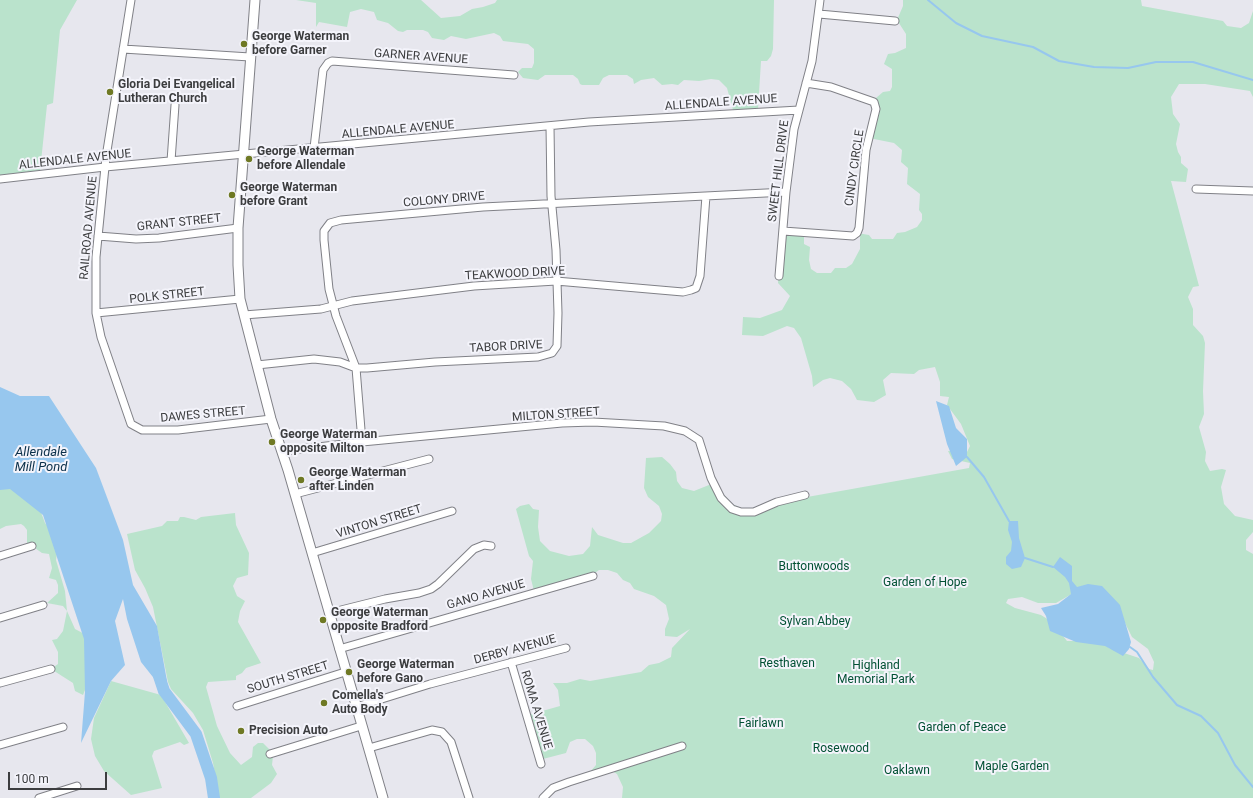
<!DOCTYPE html>
<style>
body{margin:0}
#map{position:relative;width:1253px;height:798px;overflow:hidden;background:#e7e7ee;font-family:Roboto,sans-serif}
canvas{display:block}
.scale{position:absolute;left:8px;top:772px;width:99px;height:18px;box-sizing:border-box;border:2px solid #3c3d3f;border-top:0;padding-left:5px;font-size:12px;line-height:14px;white-space:nowrap;color:#3c3d3f;-webkit-text-stroke:3px #f4f4fb;paint-order:stroke}
</style>
<div id="map">
<canvas width="1253" height="798"></canvas>
<div class="scale">100 m</div>
</div>
<script>
const ctx = document.querySelector('canvas').getContext('2d');
ctx.lineJoin = 'round';
function paint(path, color) {
  ctx.fillStyle = color;
  ctx.fill(path, 'evenodd');
}
function toPath(rows) {
  const path = new Path2D();
  for (const r of rows) {
    path.moveTo(r[0], r[1]);
    for (let i = 2; i < r.length; i += 2) path.lineTo(r[i], r[i + 1]);
  }
  return path;
}
function strokePath(path, color, width, dash) {
  ctx.strokeStyle = color;
  ctx.lineWidth = width;
  ctx.lineCap = dash ? 'butt' : 'round';
  ctx.setLineDash(dash || []);
  ctx.stroke(path);
}
function write(font, color, halo, rows, align = 'center') {
  ctx.font = font + ' Roboto,sans-serif';
  ctx.lineWidth = 4;
  ctx.setLineDash([]);
  ctx.textBaseline = 'middle';
  ctx.strokeStyle = halo;
  ctx.fillStyle = color;
  for (const [text, x, y, turn = 0] of rows) {
    ctx.save();
    ctx.translate(x, y);
    ctx.rotate((+turn || 0) * Math.PI / 180);
    ctx.textAlign = isNaN(turn) ? turn : align;
    if (halo) ctx.strokeText(text, 0, 0);
    ctx.fillText(text, 0, 0);
    ctx.restore();
  }
}
paint(toPath([
 [0,0,77,0,60,30,53,103,47,105,40,171,0,175],
 [296,0,421,0,441,18,460,16,472,9,483,7,495,3,497,0,774,0,773,49,771,56,767,61,761,61,758,109,733,110,727,88,719,80,711,79,699,81,684,80,678,85,672,84,662,85,654,78,641,80,634,84,633,79,627,75,609,75,603,78,599,85,582,85,580,84,578,79,573,75,545,75,538,80,523,78,518,72,522,68,532,68,534,63,534,49,528,44,503,41,500,36,494,33,466,39,451,36,444,40,432,38,428,32,423,30,407,30,403,32,398,31,388,23,377,20,374,12,361,9,350,12,347,27,319,22,316,27,316,3],
 [903,0,1141,0,1142,6,1223,21,1227,26,1241,28,1249,23,1253,11,1253,97,1250,91,1205,84,1179,84,1171,97,1173,114,1180,124,1176,144,1178,152,1181,157,1181,163,1188,169,1186,182,1171,181,1199,286,1193,287,1188,297,1193,309,1193,325,1203,336,1205,343,1203,391,1204,414,1199,427,1206,452,1205,461,1210,471,1222,469,1226,470,1221,487,1224,504,1235,516,1253,520,1253,532,1246,540,1246,550,1253,554,1253,798,622,798,623,787,617,774,612,771,590,772,596,765,596,753,593,746,585,739,577,739,570,742,566,753,539,760,528,715,560,706,558,690,553,683,567,683,580,679,590,681,641,672,649,665,659,663,671,657,672,648,690,629,677,637,665,636,665,629,669,619,666,605,654,596,634,589,630,583,623,580,617,573,608,570,599,570,592,575,534,591,531,579,533,561,529,556,516,509,520,506,529,504,533,509,539,510,538,527,540,541,550,551,569,556,583,554,590,546,592,527,598,535,623,543,631,543,649,533,661,521,662,514,659,506,648,497,644,488,646,458,662,457,670,464,676,472,677,481,682,488,694,491,714,483,732,504,748,511,796,499,969,468,970,463,952,459,948,451,967,452,970,446,961,424,947,405,949,397,940,396,940,382,935,367,919,370,914,374,891,373,883,380,886,395,874,402,857,400,851,389,842,381,830,378,823,380,813,387,812,376,801,338,794,328,787,326,763,336,742,335,743,317,760,318,782,310,790,296,778,283,784,228,804,229,804,244,810,247,809,260,811,269,817,273,831,273,835,268,846,268,852,264,860,249,860,237,857,233,869,235,872,239,893,239,897,233,905,232,917,227,922,220,922,214,919,210,920,194,907,184,908,168,901,162,902,150,894,143,869,138,876,98,883,92,890,91,892,87,892,69,884,64,888,54,895,53,906,48,906,34,897,20,903,6],
 [1077,591,1125,623,1132,637,1148,649,1154,662,1153,670,1149,669,1139,658,1109,648,1103,643,1086,637,1074,641,1067,641,1052,622,1041,615,1015,608,1006,603,1008,599,1022,597,1038,603,1056,603],
 [0,478,39,507,45,523,53,533,58,546,56,560,65,591,67,611,75,629,90,637,87,685,83,695,75,691,73,683,51,669,58,664,58,652,52,640,57,639,63,631,67,611,63,606,47,603,58,593,58,585,56,580,49,578,52,568,49,554,42,553,32,546,27,545,27,530,24,526,21,524,6,526,0,529],
 [235,513,236,525,249,553,248,575,237,578,233,586,237,596,245,601,240,611,238,622,261,663,246,668,242,673,236,676,236,680,208,682,206,687,217,726,230,753,241,765,252,757,253,747,258,743,263,743,271,751,273,756,272,765,277,774,271,783,251,798,219,798,213,763,203,730,193,713,171,689,168,682,153,607,145,588,135,570,127,534,162,526,167,521,178,521,180,517,184,517,196,520,201,517],
 [111,681,161,695,189,743,184,745,180,742,154,751,152,756,162,788,131,795,104,771,95,756,91,739,94,718]
]), '#bae3cc');
paint(toPath([
 [0,387,20,396,49,396,96,468,123,540,133,585,157,626,167,681,164,691,141,662,127,619,123,599,115,621,125,665,111,681,81,743,85,692,84,639,43,515,10,489,0,490],
 [936,401,949,406,956,428,967,439,967,457,956,466,947,444],
 [1009,521,1018,521,1019,538,1025,558,1021,567,1012,569,1006,564,1006,557,1011,551,1012,542,1008,530],
 [1060,557,1072,566,1072,581,1077,587,1088,584,1102,586,1120,605,1131,642,1129,649,1123,656,1105,646,1076,642,1050,631,1046,616,1041,608,1058,604,1071,594,1069,583,1065,577,1053,567]
]), '#97c7ee');
strokePath(toPath([
 [928,0,956,23,982,36,1033,47,1059,61,1094,67,1128,68,1156,62,1193,62,1253,80],
 [967,457,984,477,1009,521],
 [1025,558,1053,567],
 [1130,647,1137,652,1153,677,1177,705,1201,716,1218,733,1235,765,1253,787]
]), '#97c7ee', 2);
strokePath(toPath([
 [159,676,164,691,196,734,211,778,214,798]
]), '#97c7ee', 12);
const minor = toPath([
 [131,0,106,157,96,257,96,313,101,337,131,424,142,430,178,430,271,419],
 [819,14,895,21],
 [123,49,250,57],
 [314,148,323,70,328,63,332,61,514,75],
 [171,161,175,105],
 [0,179,105,167,589,122,799,110],
 [1196,189,1253,191],
 [783,231,853,236,857,233,859,228,866,150,876,109,874,102,831,87,806,83],
 [98,236,136,239,159,238,238,228],
 [779,276,786,192,794,129,812,61,820,0],
 [96,313,240,299],
 [244,315,321,309,352,301,474,286,556,281,683,292,691,290,696,288,700,276,706,196],
 [257,365,314,359,340,362,356,368,367,368,435,362,538,357,552,353,557,346,558,313,556,250,551,196,550,126],
 [362,442,356,368,336,316,329,289,324,240,324,231,330,223,341,220,483,207,786,192],
 [282,451,362,442,562,423,593,422,664,426,685,431,699,440,711,478,721,498,732,509,741,512,754,512,777,502,805,495],
 [295,494,429,459],
 [312,553,452,511],
 [0,556,32,546],
 [329,613,385,599,419,593,431,589,438,584,474,549,484,545,491,546],
 [0,618,43,605],
 [339,649,593,576],
 [511,662,541,764],
 [0,683,51,669],
 [237,706,345,672],
 [356,707,430,684,566,648],
 [0,745,63,727],
 [369,748,432,730,442,732,451,742,469,798],
 [270,754,361,726],
 [39,798,77,786],
 [543,798,553,788,569,782,682,746]
]);
const major = toPath([
 [255,0,238,228,238,265,240,299,271,419,288,470,383,798]
]);
strokePath(minor, '#808187', 9);
strokePath(major, '#808187', 11);
strokePath(minor, '#fff', 7);
strokePath(major, '#fff', 9);
for (const [x, y, r, color] of [
 [244,44,4,"#6f7924"],
 [110,92,4,"#6f7924"],
 [249,159,4,"#6f7924"],
 [232,195,4,"#6f7924"],
 [272,442,4,"#6f7924"],
 [301,480,4,"#6f7924"],
 [323,620,4,"#6f7924"],
 [349,672,4,"#6f7924"],
 [324,703,4,"#6f7924"],
 [241,731,4,"#6f7924"]
]) {
  const dot = new Path2D();
  dot.arc(x, y, r, 0, 2 * Math.PI);
  ctx.fillStyle = color;
  ctx.fill(dot);
  strokePath(dot, '#f4f4fb', 1.5);
}
write('bold 12px', '#3c3d3f', '#f4f4fb', [
 ["George Waterman",252,37],
 ["before Garner",252,51],
 ["Gloria Dei Evangelical",118,85],
 ["Lutheran Church",118,99],
 ["George Waterman",257,152],
 ["before Allendale",257,166],
 ["George Waterman",240,188],
 ["before Grant",240,202],
 ["George Waterman",280,435],
 ["opposite Milton",280,449],
 ["George Waterman",309,473],
 ["after Linden",309,487],
 ["George Waterman",331,613],
 ["opposite Bradford",331,627],
 ["George Waterman",357,665],
 ["before Gano",357,679],
 ["Comella's",332,696],
 ["Auto Body",332,710],
 ["Precision Auto",249,731]
], 'left');
write('12px', '#3c3d3f', '#f4f4fb', [
 ["GARNER AVENUE",421,57,4],
 ["ALLENDALE AVENUE",721,103,-4],
 ["ALLENDALE AVENUE",398,130,-5],
 ["ALLENDALE AVENUE",75,160,-6],
 ["CINDY CIRCLE",855,168,-82],
 ["SWEET HILL DRIVE",779,171,-83],
 ["COLONY DRIVE",444,200,-5],
 ["GRANT STREET",179,223,-6],
 ["RAILROAD AVENUE",89,228,-85],
 ["TEAKWOOD DRIVE",515,274,-3],
 ["POLK STREET",167,296,-6],
 ["TABOR DRIVE",506,347,-3],
 ["DAWES STREET",203,415,-5],
 ["MILTON STREET",556,415,-4],
 ["VINTON STREET",379,522,-17],
 ["GANO AVENUE",486,595,-16],
 ["DERBY AVENUE",515,650,-15],
 ["SOUTH STREET",288,678,-17],
 ["ROMA AVENUE",536,710,73]
]);
write('12px', '#015033', '#f4f4fb', [
 ["Buttonwoods",814,567],
 ["Garden of Hope",925,583],
 ["Sylvan Abbey",815,622],
 ["Resthaven",787,664],
 ["Highland",876,666],
 ["Memorial Park",876,680],
 ["Fairlawn",761,724],
 ["Garden of Peace",962,728],
 ["Rosewood",841,749],
 ["Maple Garden",1012,767],
 ["Oaklawn",907,771]
]);
write('italic 13px', '#0b304a', '#f4f4fb', [
 ["Allendale",41,453],
 ["Mill Pond",41,468]
]);
</script>
